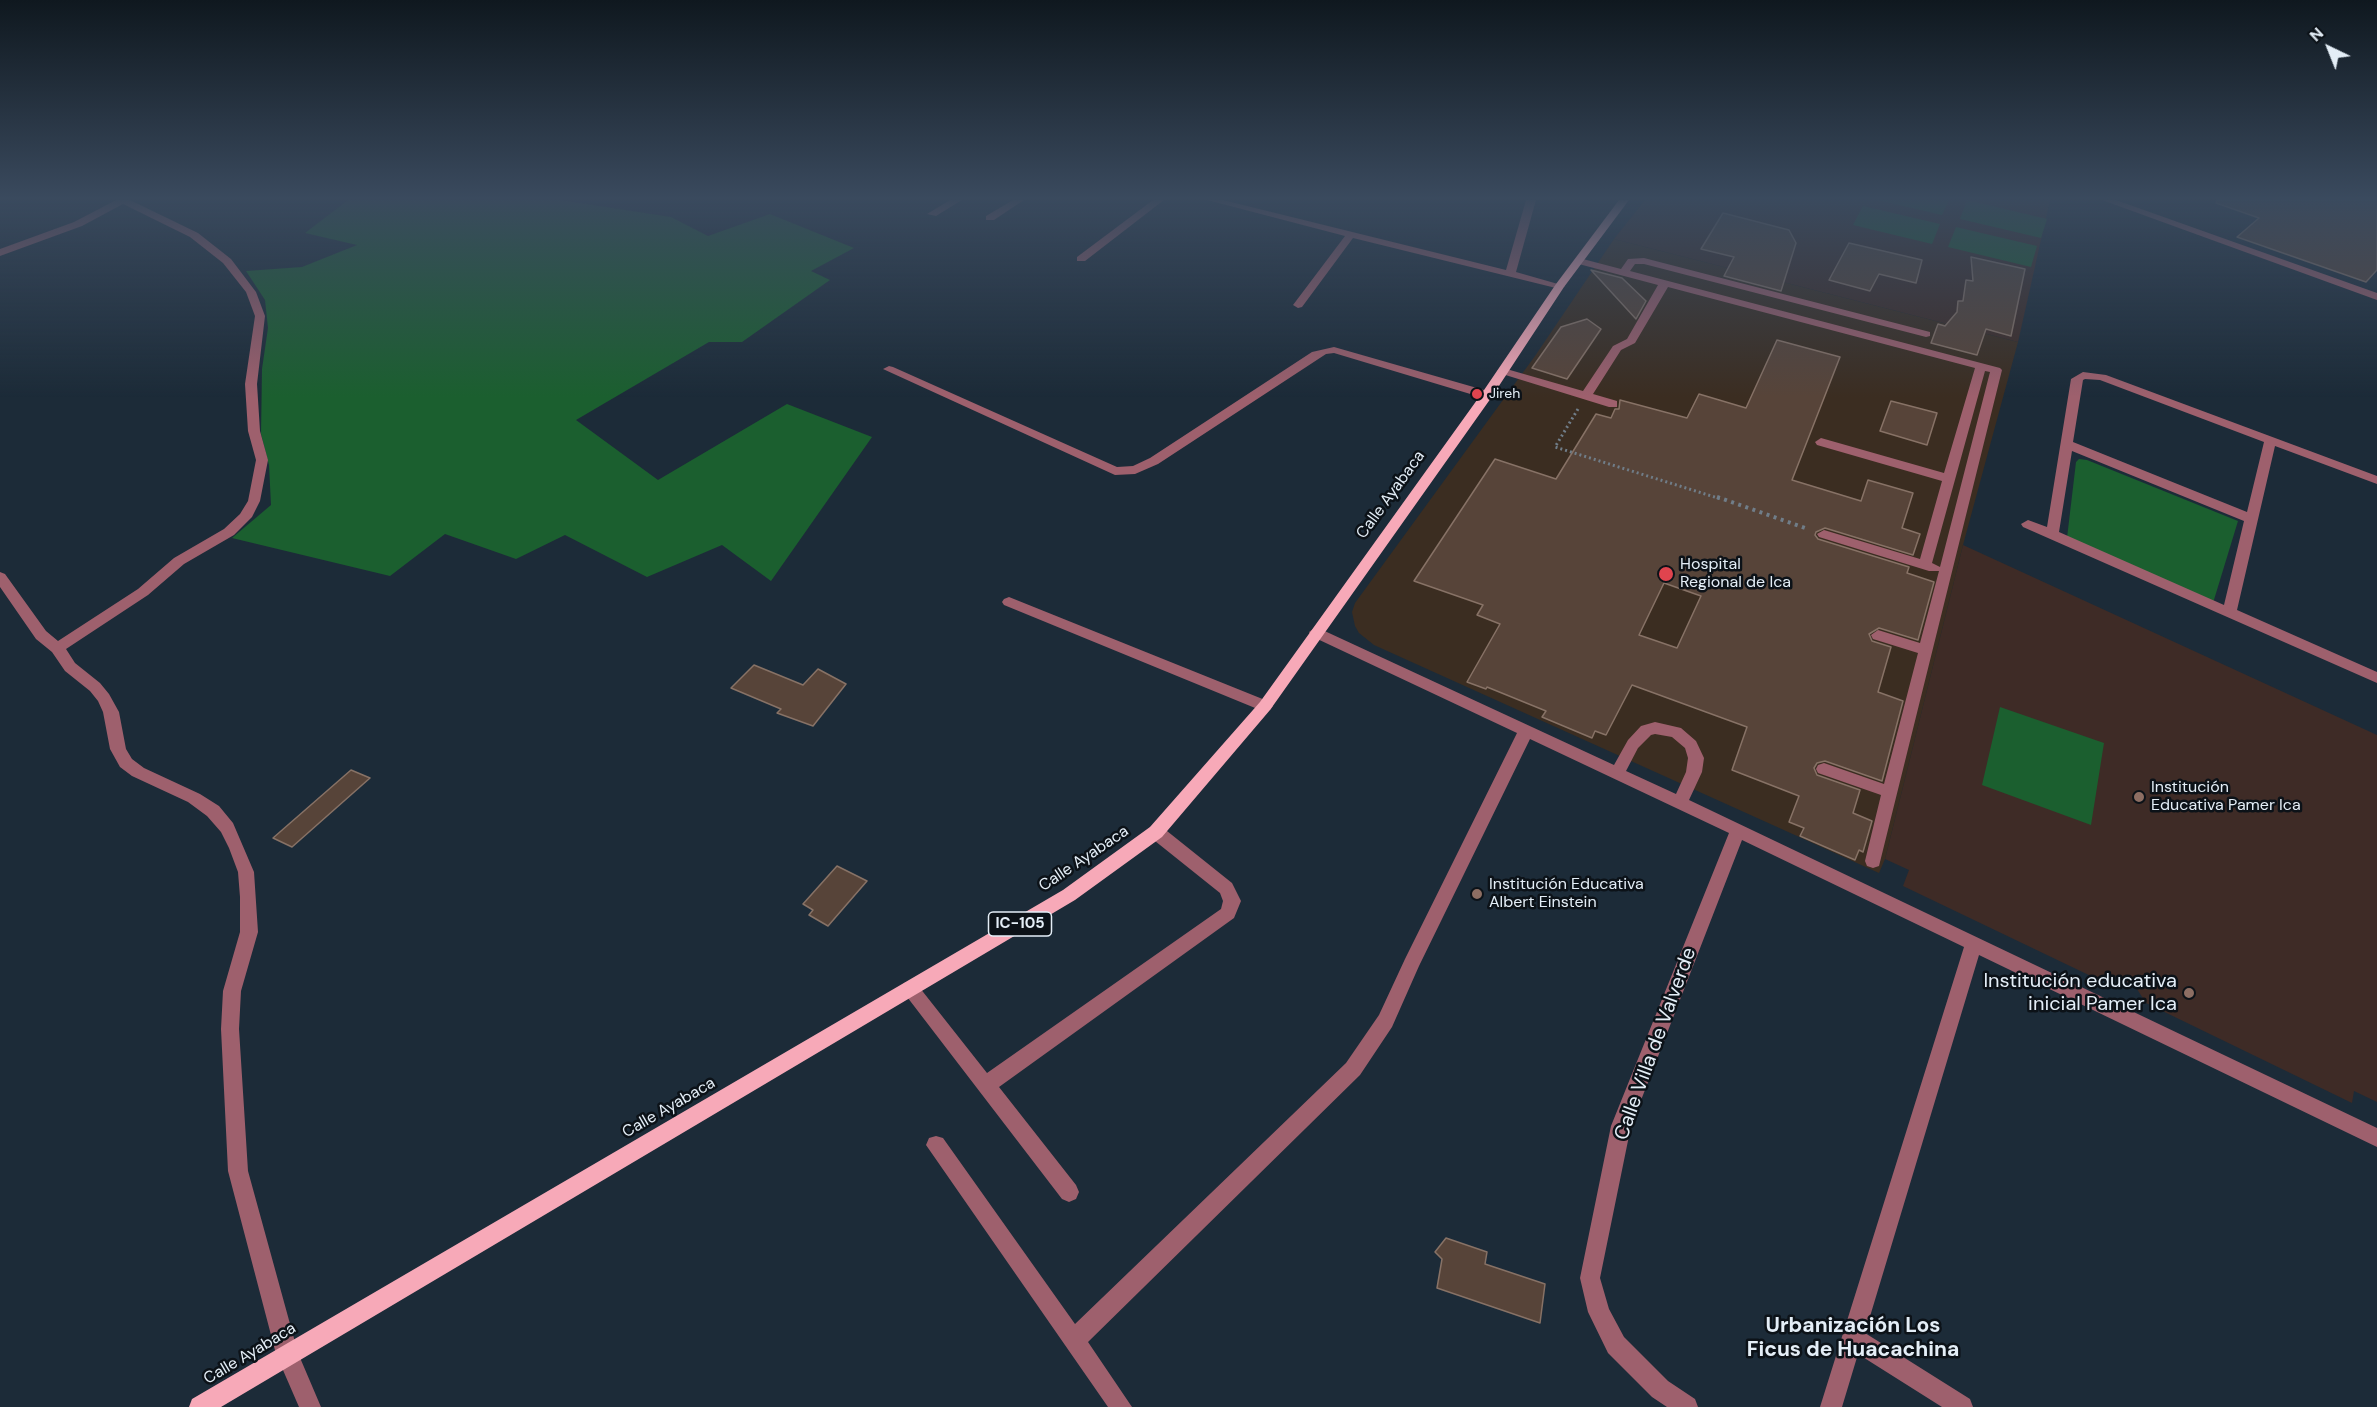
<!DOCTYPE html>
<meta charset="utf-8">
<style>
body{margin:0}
#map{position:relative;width:2377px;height:1407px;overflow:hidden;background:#1c2b38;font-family:"DM Sans",sans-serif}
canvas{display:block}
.north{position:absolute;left:2299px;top:18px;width:60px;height:60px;-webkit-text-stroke:4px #0c1218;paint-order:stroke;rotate:317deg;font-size:16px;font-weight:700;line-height:24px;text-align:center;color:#e4eef7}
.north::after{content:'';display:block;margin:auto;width:21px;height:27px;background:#e4eef7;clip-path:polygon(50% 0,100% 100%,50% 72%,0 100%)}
</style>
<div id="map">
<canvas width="2377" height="1407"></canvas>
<div class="north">N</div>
</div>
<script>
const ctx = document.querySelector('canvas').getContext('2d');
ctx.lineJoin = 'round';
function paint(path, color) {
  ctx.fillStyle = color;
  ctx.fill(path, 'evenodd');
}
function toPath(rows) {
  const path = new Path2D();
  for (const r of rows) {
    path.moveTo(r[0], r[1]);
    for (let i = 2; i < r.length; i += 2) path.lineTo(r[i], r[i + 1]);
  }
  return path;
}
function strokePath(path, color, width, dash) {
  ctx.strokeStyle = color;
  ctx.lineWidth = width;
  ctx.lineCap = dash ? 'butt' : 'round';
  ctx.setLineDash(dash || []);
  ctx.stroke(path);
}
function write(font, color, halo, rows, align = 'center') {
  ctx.font = font + ' "DM Sans",sans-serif';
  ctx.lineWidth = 5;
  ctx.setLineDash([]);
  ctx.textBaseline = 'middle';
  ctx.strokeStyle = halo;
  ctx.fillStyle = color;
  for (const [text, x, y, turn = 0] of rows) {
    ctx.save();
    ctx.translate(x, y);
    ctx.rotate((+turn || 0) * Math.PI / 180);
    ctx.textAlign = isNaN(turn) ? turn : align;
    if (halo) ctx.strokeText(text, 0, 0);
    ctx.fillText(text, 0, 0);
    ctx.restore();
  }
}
paint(toPath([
 [1645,200,2050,200,2018,342,1614,239],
 [1963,545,2377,735,2377,1102,2354,1091,2352,1103,2146,1003,2135,986,2110,974,2095,978,1903,886,1909,870,1885,859]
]), '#3e2b26');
paint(toPath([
 [1614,239,2018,342,1963,545,1885,859,1879,873,1374,645,1359,633,1355,626,1352,612,1355,603,1535,356]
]), '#3b2d21');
paint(toPath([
 [348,200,561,200,671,217,708,236,770,214,854,248,811,271,830,280,742,342,709,342,576,420,658,480,787,404,872,437,771,581,722,545,647,577,565,535,516,559,445,534,390,576,232,538,271,505,269,465,261,434,262,369,268,328,265,300,246,271,302,267,357,245,305,233],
 [1877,200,1949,200,1942,215],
 [1967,200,2047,219,2041,238,1960,219],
 [1863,206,1940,224,1932,244,1853,225],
 [1956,227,2037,246,2031,267,1948,247],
 [2079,459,2087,460,2238,521,2213,603,2067,538,2076,462],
 [2000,707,2104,743,2091,825,1982,785]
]), '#1b5f2f');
const building = toPath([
 [2217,200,2377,200,2377,270,2366,282,2237,237,2259,218,2216,203,2217,200],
 [1723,213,1789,230,1796,243,1781,291,1724,276,1734,257,1701,249,1723,213],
 [1849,243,1922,260,1916,283,1879,274,1870,291,1829,280,1849,243],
 [1971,257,2025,269,2011,336,1986,329,1977,355,1931,343,1938,324,1945,326,1957,312,1958,301,1963,301,1966,280,1973,281,1971,257],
 [1591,270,1622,278,1646,301,1636,319,1591,270],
 [1587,319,1601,329,1567,379,1532,368,1561,327,1587,319],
 [1777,340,1840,357,1792,480,1861,501,1868,480,1913,493,1902,528,1920,534,1913,555,1825,528,1816,532,1815,535,1818,539,1909,567,1907,573,1934,582,1918,640,1879,628,1869,634,1872,641,1891,647,1878,692,1903,701,1882,781,1825,761,1817,763,1814,768,1817,775,1860,790,1853,813,1872,821,1863,852,1859,850,1855,860,1800,836,1804,828,1789,822,1799,796,1732,770,1747,727,1632,685,1606,735,1595,731,1592,738,1542,717,1546,711,1487,687,1486,689,1467,682,1500,624,1477,615,1483,605,1414,581,1495,459,1556,479,1596,414,1611,418,1615,409,1619,409,1620,400,1687,418,1699,394,1746,408,1777,340],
 [1664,583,1701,596,1677,648,1639,635,1664,583],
 [1891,401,1937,413,1927,445,1880,431,1891,401],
 [754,665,803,685,818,669,846,684,813,726,777,713,781,709,731,688,754,665],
 [351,770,370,778,292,847,273,838,351,770],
 [837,866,867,881,828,926,809,915,813,910,803,904,837,866],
 [1446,1238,1487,1252,1485,1264,1545,1284,1540,1323,1437,1288,1442,1259,1435,1252,1446,1238]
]);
paint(building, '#574439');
strokePath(building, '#877266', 1.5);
strokePath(toPath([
 [1578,409,1555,447,1721,499]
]), '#707d88', 3, [2, 3]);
strokePath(toPath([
 [1717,497,1808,529]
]), '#707d88', 4, [3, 4.5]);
paint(toPath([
 [116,200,130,200,198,233,231,259,256,292,265,316,257,384,260,431,268,460,260,501,252,517,234,535,184,564,148,595,66,649,75,663,100,683,109,694,119,712,126,749,132,759,144,768,200,794,219,806,233,823,254,872,258,932,241,991,239,1029,248,1171,298,1353,321,1407,299,1407,276,1354,228,1171,221,1029,223,991,240,932,240,897,238,872,229,848,221,832,207,816,188,802,132,776,120,767,110,749,103,712,98,701,90,691,65,671,52,652,36,639,0,587,0,572,5,574,46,631,58,641,138,589,174,558,224,529,240,514,248,501,256,460,248,431,245,384,255,316,246,292,223,263,190,237,123,204,82,226,0,256,0,249,74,222,116,200],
 [950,200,962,200,936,216,927,214,950,200],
 [1013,200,1024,200,994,220,986,220,986,216,1013,200],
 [1153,200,1164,200,1085,261,1077,261,1077,257,1153,200],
 [1207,200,1223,200,1506,270,1526,200,1536,200,1516,272,1565,286,1560,289,1353,238,1302,307,1298,308,1293,305,1345,236,1207,200],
 [2102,200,2116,200,2377,293,2377,300,2102,200],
 [1579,258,1621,269,1628,259,1644,258,1930,332,1930,336,1926,337,1644,264,1635,264,1630,271,2000,368,2002,370,1879,866,1873,868,1867,866,1865,861,1881,795,1818,773,1816,769,1818,765,1824,763,1884,784,1918,653,1873,639,1871,635,1878,630,1920,643,1939,571,1929,571,1819,537,1817,534,1824,530,1920,559,1942,481,1817,445,1815,442,1821,438,1944,473,1975,368,1668,287,1635,343,1621,350,1593,394,1617,401,1617,407,1609,407,1499,373,1497,371,1503,368,1583,391,1613,346,1627,339,1658,285,1575,263,1574,261,1579,258],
 [1985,371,1990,372,1940,567,1932,563,1985,371],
 [1334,347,1491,392,1493,395,1487,399,1334,353,1326,354,1158,464,1135,474,1115,475,883,369,889,366,893,367,1117,467,1133,466,1150,458,1312,352,1334,347],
 [2083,372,2106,375,2377,476,2377,484,2275,446,2237,610,2377,672,2377,683,2023,527,2021,524,2028,520,2047,527,2071,379,2083,372],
 [2085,379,2100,380,2264,442,2247,512,2073,442,2083,380,2085,379],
 [2072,451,2244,521,2224,605,2059,532,2072,451],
 [1009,597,1270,702,1273,706,1270,710,1260,710,1004,605,1002,602,1004,599,1009,597],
 [1316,627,1614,765,1628,740,1641,726,1655,722,1681,728,1696,741,1704,758,1702,772,1689,800,2377,1128,2377,1147,1979,955,1865,1333,1970,1399,1973,1407,1942,1407,1858,1354,1842,1407,1820,1407,1964,947,1742,840,1631,1126,1600,1278,1609,1309,1624,1337,1668,1381,1695,1399,1698,1407,1667,1407,1652,1397,1608,1353,1588,1312,1580,1278,1611,1126,1729,833,1530,739,1419,966,1392,1027,1360,1075,1088,1342,1132,1407,1108,1407,926,1145,929,1138,936,1136,943,1138,1075,1324,1346,1063,1379,1015,1405,959,1517,733,1311,636,1309,632,1316,627],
 [1655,734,1672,737,1685,748,1688,758,1686,772,1676,794,1626,771,1638,748,1651,735,1655,734],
 [1156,825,1162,827,1232,883,1241,901,1234,918,999,1087,1076,1185,1079,1192,1076,1199,1069,1202,1062,1199,901,989,904,983,910,981,916,983,987,1073,1221,909,1223,901,1220,893,1150,837,1148,832,1150,827,1156,825]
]), '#9e606d');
paint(toPath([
 [1619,200,1629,200,1564,287,1491,398,1270,710,1162,837,1075,900,221,1407,189,1407,192,1399,1063,890,1150,827,1260,702,1482,393,1556,284,1619,200]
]), '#f7a9b8');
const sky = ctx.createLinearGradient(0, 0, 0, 397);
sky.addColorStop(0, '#0f181f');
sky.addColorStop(0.5, '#3a4a5e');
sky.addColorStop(1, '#3a4a5e00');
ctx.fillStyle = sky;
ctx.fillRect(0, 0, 2377, 397);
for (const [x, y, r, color] of [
 [1477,394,6,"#e0444e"],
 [1666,574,8,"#e0444e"],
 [2139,797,6,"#8d6e63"],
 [1477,894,6,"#8d6e63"],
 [2189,993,6,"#8d6e63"]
]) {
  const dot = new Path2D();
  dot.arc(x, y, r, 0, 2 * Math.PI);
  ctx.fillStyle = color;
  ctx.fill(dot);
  strokePath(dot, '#0c1218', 2);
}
write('14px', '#e4eef7', '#0c1218', [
 ["Jireh",1489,394]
], 'left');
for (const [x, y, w] of [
 [1020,924,63]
]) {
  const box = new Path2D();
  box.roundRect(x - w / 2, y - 12, w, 24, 4.5);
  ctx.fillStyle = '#0c1218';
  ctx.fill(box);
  strokePath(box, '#e4eef7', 1.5);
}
write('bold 15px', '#e4eef7', null, [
 ["IC-105",1020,924]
]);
write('16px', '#e4eef7', '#0c1218', [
 ["Calle Ayabaca",1391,495,-54],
 ["Calle Ayabaca",1084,859,-34],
 ["Calle Ayabaca",669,1108,-30],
 ["Calle Ayabaca",250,1354,-31]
]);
write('16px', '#e4eef7', '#0c1218', [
 ["Hospital",1680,565],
 ["Regional de Ica",1680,583],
 ["Institución",2151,788],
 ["Educativa Pamer Ica",2151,806],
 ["Institución Educativa",1489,885],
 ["Albert Einstein",1489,903]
], 'left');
write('20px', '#e4eef7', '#0c1218', [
 ["Institución educativa",2177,982],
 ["inicial Pamer Ica",2177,1005]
], 'right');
write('20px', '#e4eef7', '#0c1218', [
 ["Calle Villa de Valverde",1656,1044,-70]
]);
write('bold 21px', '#e4eef7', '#0c1218', [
 ["Urbanización Los",1853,1326],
 ["Ficus de Huacachina",1853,1350]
]);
</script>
